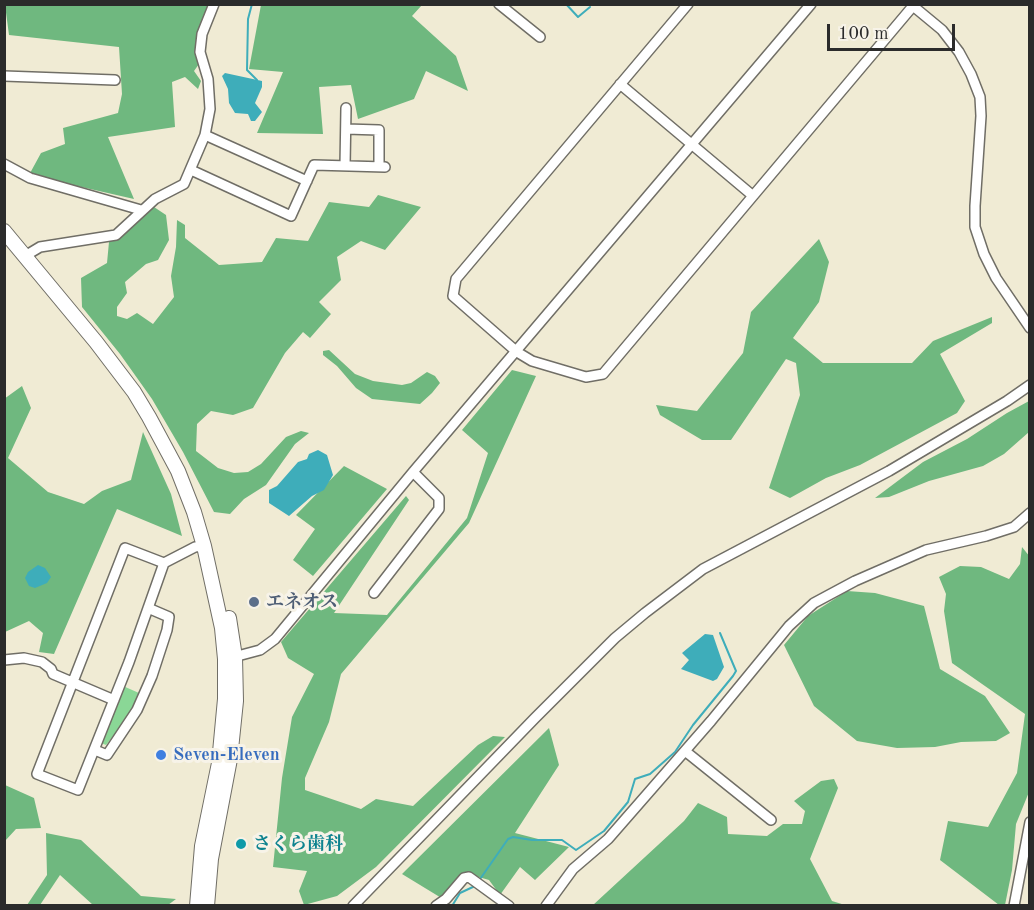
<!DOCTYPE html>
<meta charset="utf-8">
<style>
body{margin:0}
#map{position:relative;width:1034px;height:910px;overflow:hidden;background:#f0ebd4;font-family:"Old Standard TT",serif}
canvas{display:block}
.frame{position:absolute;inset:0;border:6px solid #2b2b2b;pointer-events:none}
.scale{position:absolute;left:827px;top:24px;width:128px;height:27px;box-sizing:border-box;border:3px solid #2b2b2b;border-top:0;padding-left:8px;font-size:18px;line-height:21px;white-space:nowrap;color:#2b2b2b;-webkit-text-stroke:4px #f7f3e8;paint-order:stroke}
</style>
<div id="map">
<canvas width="1034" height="910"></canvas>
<div class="frame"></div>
<div class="scale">100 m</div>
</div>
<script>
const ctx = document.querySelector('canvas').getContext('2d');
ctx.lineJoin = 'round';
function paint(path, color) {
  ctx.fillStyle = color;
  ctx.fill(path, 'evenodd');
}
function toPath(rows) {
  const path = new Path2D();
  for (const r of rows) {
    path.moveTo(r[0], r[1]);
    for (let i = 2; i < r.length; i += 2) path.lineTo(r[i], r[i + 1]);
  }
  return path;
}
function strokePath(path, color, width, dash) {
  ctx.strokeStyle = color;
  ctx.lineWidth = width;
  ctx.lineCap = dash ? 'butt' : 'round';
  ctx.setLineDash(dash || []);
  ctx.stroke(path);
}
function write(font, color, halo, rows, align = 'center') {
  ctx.font = font + ' "Old Standard TT","Noto Serif JP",serif';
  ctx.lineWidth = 6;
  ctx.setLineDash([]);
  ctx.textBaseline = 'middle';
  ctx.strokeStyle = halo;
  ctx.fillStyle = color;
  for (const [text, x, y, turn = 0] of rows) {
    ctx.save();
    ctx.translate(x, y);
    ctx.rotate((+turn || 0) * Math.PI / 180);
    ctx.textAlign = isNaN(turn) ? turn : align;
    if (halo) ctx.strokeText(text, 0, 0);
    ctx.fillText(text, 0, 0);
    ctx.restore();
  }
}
paint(toPath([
 [123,686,139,693,132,712,106,745,101,743]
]), '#8ad796');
paint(toPath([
 [5,5,211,5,199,64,194,71,201,81,198,89,185,77,172,82,175,127,108,137,134,199,29,175,41,153,65,144,63,128,118,113,122,94,119,47,9,35],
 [261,5,422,5,412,16,456,56,468,91,426,71,414,99,358,119,351,85,319,87,323,134,257,133,283,72,249,69],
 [378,195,421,207,385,250,361,241,337,257,341,280,319,302,331,314,310,338,303,332,285,353,253,408,233,415,211,411,197,424,196,451,218,468,234,473,248,472,261,464,286,437,301,431,309,433,295,444,266,485,244,499,230,514,214,512,183,452,152,399,120,354,82,307,81,278,107,263,109,242,154,207,166,215,169,240,158,260,146,264,125,282,127,293,117,307,117,316,127,319,137,313,153,324,174,297,171,276,176,247,177,220,185,225,185,238,219,265,262,262,276,238,308,241,329,202,369,207],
 [819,239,829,262,819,302,793,338,823,363,912,363,933,341,992,317,992,323,940,354,965,401,957,413,860,465,826,478,790,498,769,488,800,395,796,363,786,359,731,440,702,440,660,415,656,405,697,411,743,353,751,312],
 [329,350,355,374,373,381,402,385,411,383,427,372,435,376,440,383,432,393,420,404,372,399,356,388,337,366,323,355,323,351],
 [512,370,536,376,469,523,341,674,329,722,305,778,305,790,361,809,376,799,413,806,478,745,493,736,505,737,376,867,337,896,304,905,299,891,307,871,273,867,282,778,292,717,314,674,288,658,281,642,406,496,409,500,334,613,387,615,467,518,488,453,462,430],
 [22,386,31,408,8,458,48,492,84,504,102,491,131,480,143,432,171,494,182,536,117,509,54,654,39,652,43,633,29,621,5,632,4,399],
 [1029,401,1029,432,1004,454,983,466,929,481,889,497,875,498,923,462,967,439,1007,413],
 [344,466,387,489,313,576,293,560,315,529,296,515],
 [1022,547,1030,557,1029,792,1016,824,1012,870,1005,905,999,905,940,860,948,821,988,827,1017,773,1025,714,952,663,944,611,946,594,939,577,960,566,981,567,1009,579,1020,564],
 [847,591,875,593,924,606,940,669,985,696,1010,733,996,741,961,742,935,747,897,748,857,741,814,706,784,645,808,616],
 [549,728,559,765,515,833,569,847,535,880,520,867,500,895,489,880,465,873,443,899,402,874],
 [834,779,838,788,810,859,832,901,845,905,593,905,684,821,698,803,727,817,728,834,767,836,783,824,802,824,805,811,794,801,821,781],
 [5,785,34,798,41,828,16,829,5,841],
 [46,833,81,840,141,896,176,899,168,905,93,905,60,875,40,905,27,905,47,875]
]), '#6fb87f');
paint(toPath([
 [225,73,262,81,262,87,255,103,262,112,255,121,251,121,248,114,235,113,229,103,228,89,222,76],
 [318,450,327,455,333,475,324,490,312,496,289,516,269,503,269,490,277,486,298,462,307,459,309,454],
 [38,565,45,568,51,577,47,583,35,588,29,586,25,578,28,572],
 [705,634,713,635,724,667,717,679,713,681,681,669,689,660,682,653]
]), '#3eadba');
strokePath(toPath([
 [252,4,248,19,247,70,257,80],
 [566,4,578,17,590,7],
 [478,882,508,839,513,837,532,840,562,840,576,850,604,831,628,802,635,779,650,774,675,752,693,725,733,676,736,671,720,633],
 [452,906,460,893,475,886]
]), '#3eadba', 2);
const minor = toPath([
 [499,4,540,37],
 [688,4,456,279,453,296,517,352,532,361,586,377,603,374,913,6,911,4],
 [913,6,942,30,959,52,971,74,980,97,981,116,975,206,975,227,984,254,996,278,1030,328],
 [4,76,115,80],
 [620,84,752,195],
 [346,129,379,130,379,167],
 [205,135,307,181],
 [4,164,30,178,141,210],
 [345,166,346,108],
 [191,170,291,216,314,165,385,167],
 [25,256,40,247,116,235,155,199,184,184,205,135,210,109,208,79,200,52,202,34,214,4],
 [164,563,125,548,37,774,78,790,129,662,164,563,195,547,204,546],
 [374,593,439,509,439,498,413,472],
 [230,658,260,650,275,639,413,472,811,4],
 [4,660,24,658,42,662,51,669,53,674,114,700],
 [95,750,107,755,137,710,152,676,167,630,169,617,148,608],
 [685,751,771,820],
 [353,906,535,718,615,638,645,613,703,569,889,471,1007,401,1030,385],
 [436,906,446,899,464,878,469,877,509,906],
 [546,906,573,869,608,839,711,721,789,626,814,603,855,581,926,550,986,536,1014,527,1030,513],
 [1014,906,1030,822]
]);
const highway = toPath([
 [4,231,96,342,134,392,149,417,178,471,194,512,204,546,222,628,225,659,225,699,219,763,202,846,197,906],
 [207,906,211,859,230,759,236,701,235,657,229,618]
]);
strokePath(minor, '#706e66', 12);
strokePath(highway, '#706e66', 16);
strokePath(minor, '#fff', 9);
strokePath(highway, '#fff', 14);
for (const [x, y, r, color] of [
 [254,602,6,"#5c6f8a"],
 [161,755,6,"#3f7fe0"],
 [241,844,6,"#0f9aa8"]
]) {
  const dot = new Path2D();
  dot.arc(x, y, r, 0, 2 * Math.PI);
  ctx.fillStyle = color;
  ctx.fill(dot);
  strokePath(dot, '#f7f3e8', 2);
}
write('bold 18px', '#4e5e75', '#f7f3e8', [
 ["エネオス",266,602]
], 'left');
write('bold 18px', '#366cbe', '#f7f3e8', [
 ["Seven-Eleven",173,755]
], 'left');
write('bold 18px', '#0d838f', '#f7f3e8', [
 ["さくら歯科",253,844]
], 'left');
</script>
